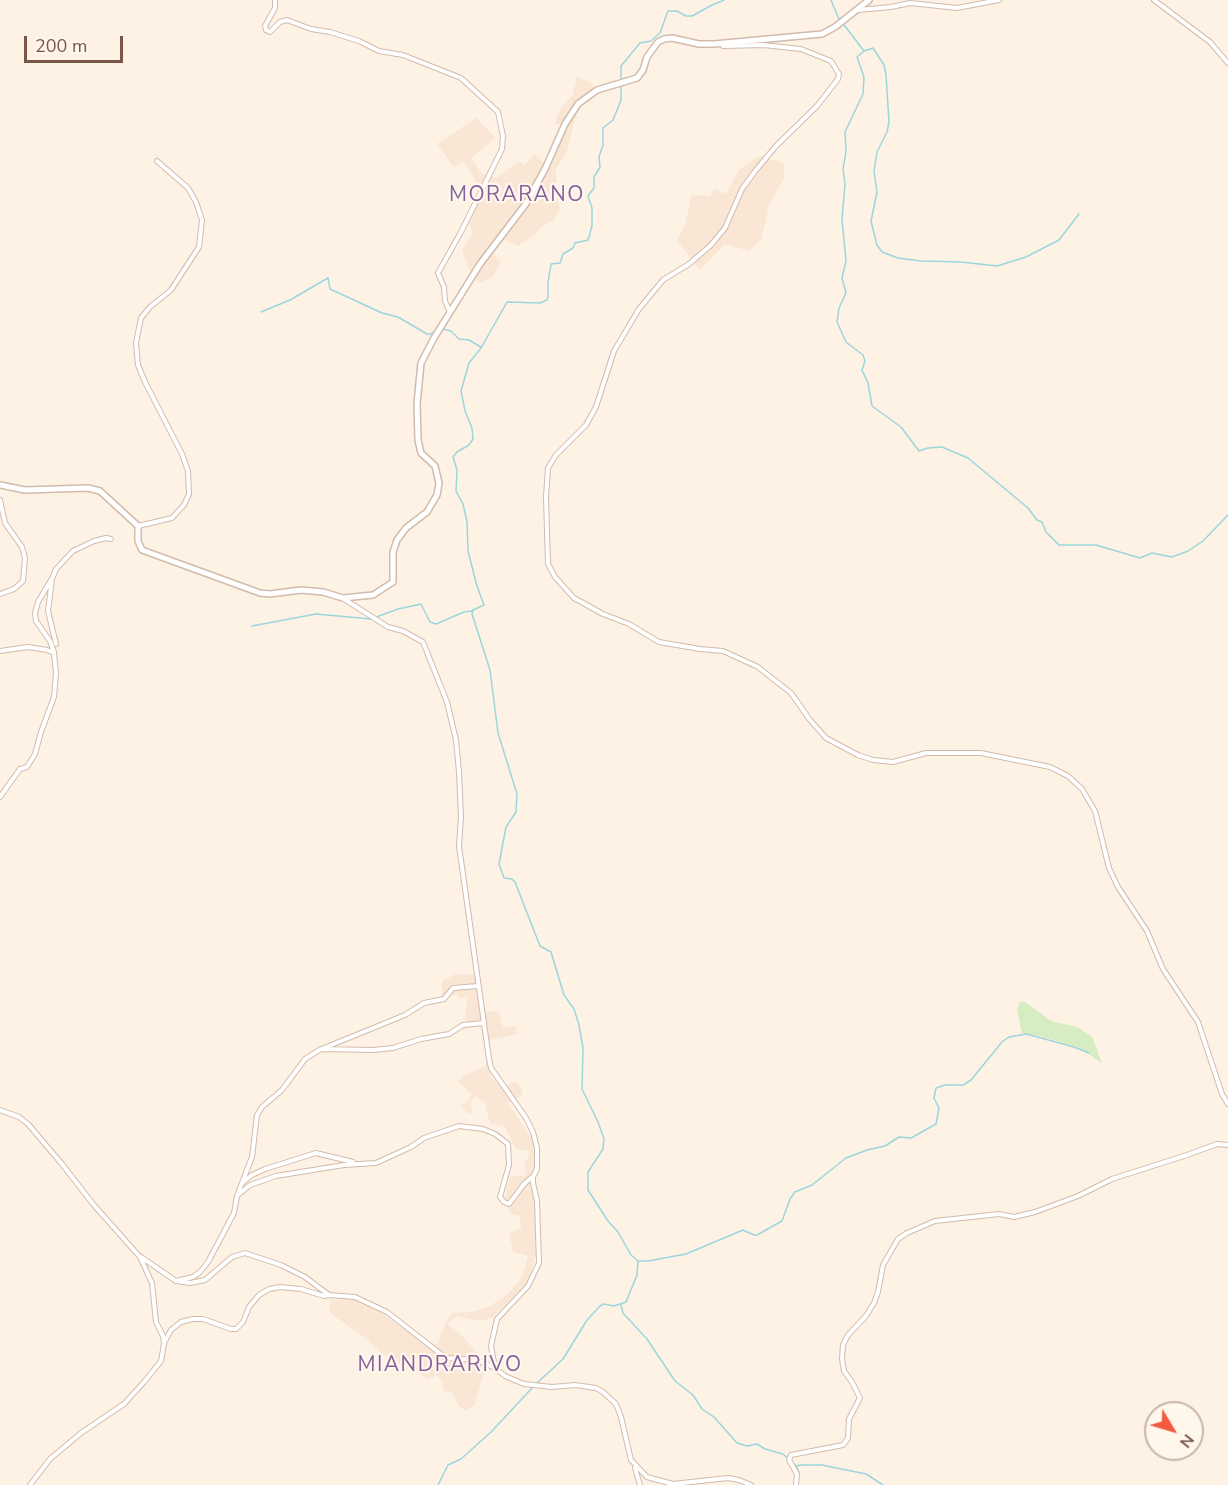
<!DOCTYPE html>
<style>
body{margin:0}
#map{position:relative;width:1228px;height:1485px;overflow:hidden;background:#fef2e4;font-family:"Nunito Sans",sans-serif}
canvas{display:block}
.north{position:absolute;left:1144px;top:1401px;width:60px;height:60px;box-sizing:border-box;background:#fff6ec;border:2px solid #c9b6aa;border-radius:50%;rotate:128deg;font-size:16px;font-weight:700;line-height:24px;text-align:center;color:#795647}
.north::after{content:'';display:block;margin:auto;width:21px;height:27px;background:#f35b3e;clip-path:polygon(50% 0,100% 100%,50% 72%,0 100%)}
.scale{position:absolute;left:24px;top:36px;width:99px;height:27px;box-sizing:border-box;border:3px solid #795647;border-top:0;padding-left:8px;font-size:18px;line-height:21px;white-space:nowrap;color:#795647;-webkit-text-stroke:4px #fff6ec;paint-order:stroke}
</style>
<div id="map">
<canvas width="1228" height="1485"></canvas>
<div class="north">N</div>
<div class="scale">200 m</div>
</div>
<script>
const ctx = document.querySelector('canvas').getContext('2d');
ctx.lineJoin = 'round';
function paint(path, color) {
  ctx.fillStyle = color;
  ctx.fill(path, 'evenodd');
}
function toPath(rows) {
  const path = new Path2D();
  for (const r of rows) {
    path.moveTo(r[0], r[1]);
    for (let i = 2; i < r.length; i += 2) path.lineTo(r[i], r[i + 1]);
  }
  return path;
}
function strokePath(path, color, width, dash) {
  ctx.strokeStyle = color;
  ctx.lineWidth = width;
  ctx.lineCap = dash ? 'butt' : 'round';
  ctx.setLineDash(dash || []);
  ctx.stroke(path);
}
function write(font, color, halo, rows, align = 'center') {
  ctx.font = font + ' "Nunito Sans",sans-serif';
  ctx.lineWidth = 4.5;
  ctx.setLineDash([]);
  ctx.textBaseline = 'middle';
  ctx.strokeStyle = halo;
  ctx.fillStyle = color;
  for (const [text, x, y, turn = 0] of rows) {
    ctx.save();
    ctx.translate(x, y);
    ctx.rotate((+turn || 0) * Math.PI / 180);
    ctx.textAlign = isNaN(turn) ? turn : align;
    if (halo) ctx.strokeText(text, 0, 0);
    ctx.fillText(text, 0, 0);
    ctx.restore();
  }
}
paint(toPath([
 [577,77,592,83,594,89,577,111,567,151,555,171,557,181,552,190,560,207,554,220,540,227,537,233,518,246,503,239,493,253,501,263,492,277,479,283,468,267,462,250,473,233,466,216,484,194,463,161,454,168,437,144,476,118,496,138,471,158,481,173,497,178,519,161,525,165,534,154,544,163,562,126,555,123,560,109,573,95],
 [759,156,784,163,784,179,770,202,761,240,749,251,725,244,700,270,677,241,685,224,692,195,710,196,714,189,726,194,738,171],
 [456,974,475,975,485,1012,499,1011,503,1027,516,1026,517,1034,490,1040,489,1067,490,1075,500,1087,516,1082,523,1089,521,1097,508,1103,534,1142,534,1170,529,1183,533,1194,537,1250,528,1282,493,1317,480,1321,456,1316,448,1324,463,1337,481,1357,485,1368,475,1405,466,1410,458,1405,453,1394,443,1390,443,1383,437,1375,429,1379,382,1354,364,1337,330,1313,330,1300,354,1299,381,1313,422,1342,438,1344,444,1326,452,1313,472,1312,490,1306,508,1294,522,1277,528,1256,513,1252,509,1233,521,1228,520,1216,510,1214,508,1202,504,1200,510,1177,526,1175,525,1164,530,1151,516,1149,504,1126,490,1124,485,1103,476,1096,470,1101,473,1112,469,1114,461,1106,468,1102,472,1094,458,1082,463,1076,485,1066,487,1059,481,1021,465,1023,467,997,460,999,457,995,442,996,442,981]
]), '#f9e6d4');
paint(toPath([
 [1020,1002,1025,1002,1051,1021,1077,1027,1092,1037,1102,1063,1078,1047,1040,1036,1022,1033,1017,1010]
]), '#d5edc1');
strokePath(toPath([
 [724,0,712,5,692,16,686,16,677,11,668,11,660,33,651,41,640,43,621,66,621,100,613,120,603,128,603,145,599,157,600,167,594,177,594,188,588,196,592,208,592,226,588,240,575,243,573,248,563,254,560,263,551,264,548,283,548,297,547,300,540,303,507,302,481,348,469,363,461,391,465,411,472,428,473,439,469,445,457,452,453,457,457,470,456,491,463,504,467,522,468,551,477,586,484,605,473,610,472,614,490,670,498,733,517,794,516,812,506,827,499,864,504,878,512,879,515,882,540,946,551,952,564,995,574,1009,579,1025,583,1048,582,1089,598,1122,604,1139,603,1149,588,1172,588,1190,608,1221,618,1232,631,1255,638,1261,648,1261,686,1254,743,1230,754,1235,757,1235,782,1221,790,1199,795,1192,812,1185,846,1158,867,1150,885,1146,899,1137,911,1138,936,1124,939,1108,934,1098,936,1088,945,1085,963,1085,971,1080,1002,1042,1009,1037,1026,1034,1034,1036,1074,1047,1089,1053],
 [831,0,838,17,864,51,857,57,864,77,863,94,845,132,846,151,843,169,845,184,842,219,846,261,842,278,846,293,839,308,837,322,846,342,863,355,865,361,862,370,868,383,872,406,901,427,919,451,928,448,942,447,968,458,1028,508,1037,520,1042,522,1046,532,1059,545,1096,545,1140,558,1152,553,1172,557,1188,551,1203,541,1228,515],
 [864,51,873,48,884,65,886,75,889,122,887,132,877,152,874,171,877,192,871,221,877,245,882,252,898,258,921,261,961,262,997,266,1026,257,1059,240,1079,214],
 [261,312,290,300,328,278,330,289,382,313,398,317,427,334,431,334,439,327],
 [443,329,451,331,459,339,469,340,481,347],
 [252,626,316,614,371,619,398,609,421,604,430,622,436,624,464,612,472,611],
 [621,1305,623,1313,647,1339,675,1381,693,1395,702,1409,714,1417,737,1443,747,1446,757,1444,765,1449,783,1454,789,1459],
 [537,1383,563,1359,587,1320,600,1306,604,1304,614,1306,626,1302,637,1275,638,1261],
 [792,1462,796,1466,801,1465,822,1465,866,1474,883,1485],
 [796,1466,799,1472,798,1485],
 [438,1485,448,1465,461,1459,491,1432,534,1386]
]), '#9bd6dd', 1.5);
const minor = toPath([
 [275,0,275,8,265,26,266,30,270,32,280,22,287,20,311,29,330,32,359,41,379,51,403,55,461,78,498,112,503,136,502,149,461,232,438,273,444,287,445,301,450,312],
 [1154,0,1210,42,1228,63],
 [858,10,891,7,910,3,957,8,999,0],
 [723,46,763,45,801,49,831,61,839,74,838,79,817,106,776,146,756,170,742,189,725,228,711,245,689,264,663,280,639,309,614,351,596,407,586,425,556,455,548,468,546,497,548,564,555,577,574,598,603,614,629,624,659,642,700,649,723,651,758,667,791,693,810,720,826,738,858,755,873,760,893,762,926,753,981,753,1050,767,1068,776,1082,789,1095,811,1109,868,1118,887,1147,931,1163,969,1198,1022,1222,1094,1228,1104],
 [0,500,5,523,22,547,25,558,23,581,14,589,0,594],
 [138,526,172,518,184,505,189,494,188,471,182,454,145,382,138,365,136,343,141,318,150,307,171,290,199,247,202,220,196,202,188,188,157,161],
 [51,580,38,602,35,613,36,621,50,641,54,652],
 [344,599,388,627,403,631,423,642,447,702,456,740,459,772,461,817,459,846,489,1059,491,1068,526,1118,533,1132,537,1148,537,1169,533,1177,533,1183,537,1201,539,1263,528,1286,497,1319,491,1346,495,1368,505,1376,524,1384,552,1387,575,1385,596,1388,603,1392,616,1404,621,1417,631,1460,647,1477,673,1484,728,1478,739,1480,751,1485],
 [56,644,48,611,52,579,56,569,73,551,94,541,106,538,111,539],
 [0,651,28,647,47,650,54,653,56,673,54,697,41,732,35,754,27,767,20,769,0,797],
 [324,1048,405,1015,424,1003,444,999,453,988,478,986],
 [0,1110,19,1117,28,1124,62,1164,93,1204,140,1257,152,1283,156,1322,163,1336,164,1344,161,1361,145,1381,124,1404,81,1433,50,1459,30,1485],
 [242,1183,252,1175,265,1169,316,1153,353,1162],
 [238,1195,250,1185,276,1176,344,1165,376,1163,411,1147,424,1138,459,1126,483,1129,495,1134,508,1144,509,1165,500,1197,504,1202,509,1204,524,1184,532,1177],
 [141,1257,176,1281,190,1283,205,1280,232,1257,245,1253,281,1265,305,1277,329,1295,355,1297,387,1312,446,1358,477,1360,495,1368],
 [176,1281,193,1277,200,1272,208,1262,234,1213,237,1196,252,1157,257,1115,262,1107,282,1090,305,1059,321,1049,373,1050,393,1048,421,1039,449,1034,463,1025,484,1023],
 [165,1341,171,1330,181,1322,193,1319,203,1319,231,1329,236,1329,243,1322,249,1307,259,1295,269,1289,280,1287,301,1289,324,1296,329,1295],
 [635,1468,640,1485],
 [796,1485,797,1474,789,1460,791,1455,843,1445,848,1438,849,1419,860,1398,852,1382,844,1371,842,1359,843,1345,848,1335,866,1316,874,1303,878,1292,883,1265,898,1239,907,1233,935,1221,999,1214,1014,1217,1035,1212,1078,1196,1112,1179,1187,1155,1217,1144,1228,1145]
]);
const tertiary = toPath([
 [0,485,25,490,88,488,100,491,138,526,138,541,142,550,260,593,270,594,301,590,323,592,343,598,373,595,393,582,393,552,397,540,406,528,427,512,437,495,439,483,435,466,421,453,418,440,417,404,421,363,434,338,480,264,525,205,545,169,565,124,578,104,597,90,637,78,643,70,647,57,658,42,664,39,672,38,699,44,714,44,822,34,835,27,869,0]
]);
strokePath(minor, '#d3bbab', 6);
strokePath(tertiary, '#d3bbab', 8);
strokePath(minor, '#fff', 4);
strokePath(tertiary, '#fff', 5);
ctx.letterSpacing = '1.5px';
write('21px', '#86629d', '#fff6ec', [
 ["MORARANO",517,196],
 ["MIANDRARIVO",440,1366]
]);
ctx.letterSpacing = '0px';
</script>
